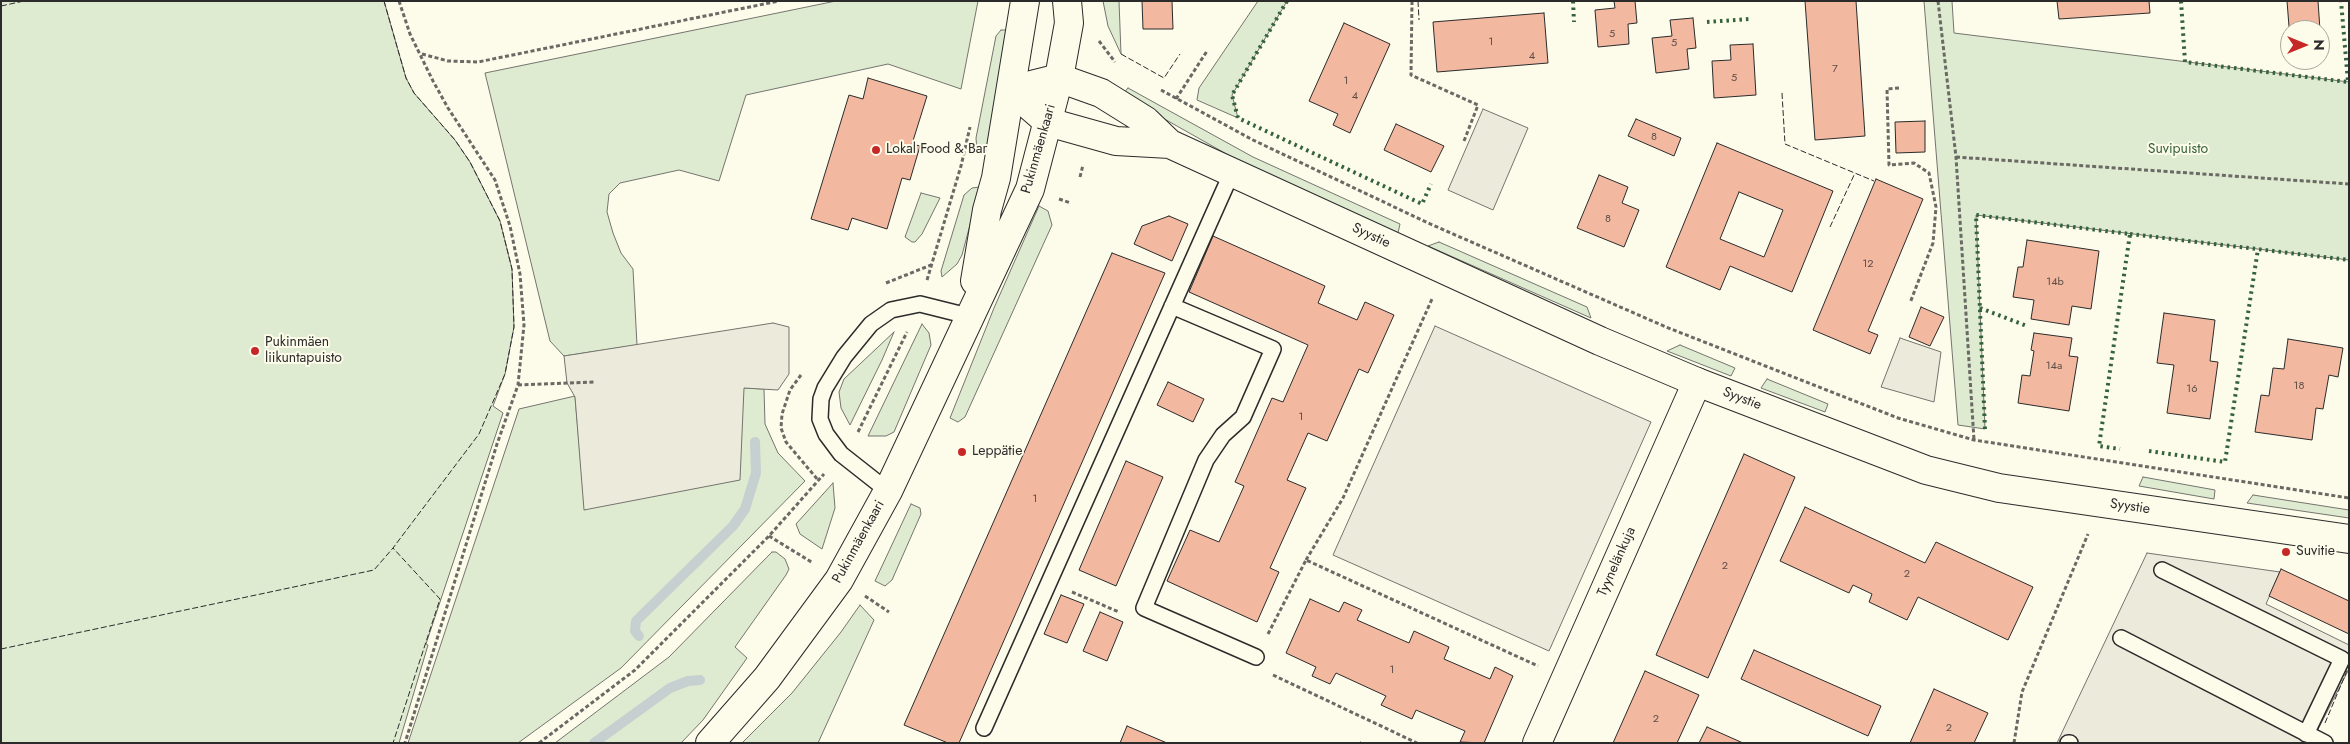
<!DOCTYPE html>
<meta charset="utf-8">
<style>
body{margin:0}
#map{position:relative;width:2350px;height:744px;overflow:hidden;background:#fdfbea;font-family:Jost,sans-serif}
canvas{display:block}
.frame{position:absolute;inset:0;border:2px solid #2b2b2b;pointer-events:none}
.north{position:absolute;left:2280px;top:20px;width:50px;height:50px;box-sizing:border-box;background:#fdfbea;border:1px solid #a9a89e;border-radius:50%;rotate:90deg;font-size:14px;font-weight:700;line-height:20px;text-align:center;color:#2b2b2b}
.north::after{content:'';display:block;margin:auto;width:18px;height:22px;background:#c62828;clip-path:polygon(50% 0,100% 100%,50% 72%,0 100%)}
</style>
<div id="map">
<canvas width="2350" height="744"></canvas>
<div class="frame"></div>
<div class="north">N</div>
</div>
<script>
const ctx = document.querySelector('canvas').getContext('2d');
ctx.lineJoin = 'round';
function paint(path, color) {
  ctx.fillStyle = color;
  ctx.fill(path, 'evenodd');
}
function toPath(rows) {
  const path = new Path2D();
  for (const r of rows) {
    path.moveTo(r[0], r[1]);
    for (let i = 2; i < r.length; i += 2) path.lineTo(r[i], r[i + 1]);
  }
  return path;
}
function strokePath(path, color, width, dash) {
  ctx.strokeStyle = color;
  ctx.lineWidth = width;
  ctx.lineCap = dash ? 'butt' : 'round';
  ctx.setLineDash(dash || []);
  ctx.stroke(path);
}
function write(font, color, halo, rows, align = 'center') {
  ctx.font = font + ' Jost,sans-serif';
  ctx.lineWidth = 4;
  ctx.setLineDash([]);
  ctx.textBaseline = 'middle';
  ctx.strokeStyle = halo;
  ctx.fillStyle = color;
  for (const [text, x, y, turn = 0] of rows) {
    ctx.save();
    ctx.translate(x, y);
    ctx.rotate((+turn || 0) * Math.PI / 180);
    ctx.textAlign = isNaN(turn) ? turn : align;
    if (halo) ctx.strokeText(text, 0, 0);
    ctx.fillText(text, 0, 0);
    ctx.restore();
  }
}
const green = toPath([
 [1,1,384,1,406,78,414,93,455,140,470,162,500,221,512,269,514,327,505,374,493,406,503,413,426,644,428,645,399,743,1,743,1,1],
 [836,1,978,1,961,89,888,64,746,95,719,181,679,170,620,183,609,194,607,212,613,233,621,253,633,269,637,345,564,356,550,341,485,73,836,1],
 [1103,1,1119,1,1121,54,1108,26,1103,1],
 [1258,1,1287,1,1232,95,1238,118,1197,100,1199,88,1258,1],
 [1924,1,1952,1,1954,33,2349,82,2349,260,1976,215,1985,429,1958,425,1924,1],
 [1001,30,1006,30,1001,77,987,155,977,152,976,138,996,36,1001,30],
 [1128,88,1253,157,1400,224,1398,233,1246,165,1122,95,1128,88],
 [980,187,962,255,957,264,942,277,941,271,964,195,972,188,980,187],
 [921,193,940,198,922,234,915,242,912,242,905,237,921,193],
 [1039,206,1048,211,1052,225,965,417,958,422,950,418,994,308,1039,206],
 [1439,242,1587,307,1591,318,1428,246,1439,242],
 [922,324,929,333,931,345,894,432,886,436,868,436,922,324],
 [894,332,882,360,850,425,841,408,839,392,844,379,894,332],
 [1680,345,1735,368,1731,376,1667,351,1680,345],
 [1767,379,1828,404,1825,412,1761,388,1767,379],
 [744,388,764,389,765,424,778,453,805,481,621,668,518,743,408,743,519,409,575,396,585,510,744,388],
 [2143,477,2215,490,2214,499,2139,486,2143,477],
 [833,483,835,508,822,549,800,534,796,524,833,483],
 [2253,495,2349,510,2349,518,2247,503,2253,495],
 [911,504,920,508,921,514,892,580,885,586,875,581,911,504],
 [772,552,776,552,785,559,789,569,786,575,735,647,747,658,703,720,681,743,555,743,669,657,772,552],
 [860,605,874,620,818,743,742,743,792,693,841,632,860,605]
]);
paint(green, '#deebd1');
strokePath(green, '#74746e', 1);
const parking = toPath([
 [1483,109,1528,128,1493,210,1448,190,1483,109],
 [773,323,789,327,789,374,778,390,744,388,740,480,584,510,575,397,567,383,564,356,773,323],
 [1435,326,1651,422,1549,651,1333,555,1435,326],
 [1900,338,1941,352,1934,402,1881,387,1900,338],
 [2147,553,2280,572,2266,604,2349,645,2349,669,2311,743,2057,743,2147,553]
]);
paint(parking, '#eceadb');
strokePath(parking, '#74746e', 1);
strokePath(toPath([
 [639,636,635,631,636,621,733,526,745,509,756,473,755,442],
 [594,743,670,688,688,681,700,680]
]), '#c7d0d0', 10);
const building = toPath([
 [1142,1,1172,1,1173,29,1143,29,1142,1],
 [1614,1,1635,1,1637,23,1628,24,1629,44,1598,47,1595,10,1615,8,1614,1],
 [1805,1,1856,1,1865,136,1815,140,1805,1],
 [2057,1,2149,1,2150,13,2059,19,2057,1],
 [2287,1,2318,1,2320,30,2290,30,2290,39,2287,1],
 [1544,13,1548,63,1437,72,1433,22,1544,13],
 [1693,18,1696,48,1687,49,1689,69,1656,73,1652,38,1672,36,1670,20,1693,18],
 [1344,23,1390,44,1350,133,1333,125,1338,114,1309,101,1344,23],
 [1753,44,1756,95,1714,98,1712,61,1731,60,1730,45,1753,44],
 [868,78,927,96,912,144,920,146,910,180,902,178,887,229,852,218,848,230,811,219,849,95,863,99,868,78],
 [1636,119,1681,138,1674,156,1628,136,1636,119],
 [1925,121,1925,152,1896,153,1895,122,1925,121],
 [1396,124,1444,146,1431,172,1384,150,1396,124],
 [1717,143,1833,191,1792,292,1730,266,1720,290,1666,267,1717,143],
 [1739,192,1783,210,1764,257,1720,239,1739,192],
 [1599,175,1628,187,1622,203,1639,210,1624,247,1577,228,1599,175],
 [1876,179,1923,199,1868,331,1878,335,1870,354,1813,330,1876,179],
 [1169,216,1188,224,1172,261,1134,244,1142,226,1169,216],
 [1213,236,1325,286,1318,303,1357,320,1365,302,1394,315,1368,373,1359,369,1327,441,1308,433,1287,480,1306,488,1270,568,1279,572,1257,622,1167,581,1190,530,1219,542,1244,486,1235,482,1272,398,1283,402,1308,345,1189,292,1213,236],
 [2027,240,2099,251,2091,309,2072,306,2069,325,2031,319,2034,300,2013,297,2018,267,2023,267,2027,240],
 [1112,253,1165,273,959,743,948,743,904,725,1112,253],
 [1921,307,1944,317,1930,346,1909,337,1921,307],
 [2164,313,2215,320,2210,361,2218,362,2210,419,2167,413,2174,365,2157,363,2164,313],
 [2034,333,2072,338,2069,356,2078,357,2069,411,2018,403,2022,375,2030,376,2034,351,2031,350,2034,333],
 [2288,339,2343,348,2338,377,2329,375,2323,409,2316,408,2312,440,2255,432,2261,395,2269,396,2273,368,2284,369,2288,339],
 [1168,382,1204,399,1193,422,1157,405,1168,382],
 [1744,454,1795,477,1708,678,1656,655,1744,454],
 [1126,461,1163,477,1116,586,1079,570,1126,461],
 [1805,507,1925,563,1936,542,2033,587,2008,640,1918,597,1907,620,1869,602,1872,594,1853,585,1849,593,1780,561,1805,507],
 [2281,569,2349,601,2349,634,2269,596,2281,569],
 [1061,595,1084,604,1067,643,1044,634,1061,595],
 [1310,599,1339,612,1344,602,1362,610,1357,620,1409,643,1414,631,1449,647,1444,659,1490,679,1495,667,1513,676,1484,743,1460,742,1465,731,1416,710,1412,719,1381,705,1386,696,1336,673,1330,684,1312,676,1316,667,1286,653,1310,599],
 [1100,612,1123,622,1107,661,1083,651,1100,612],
 [1754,650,1881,706,1868,736,1741,679,1754,650],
 [1645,671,1699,695,1677,743,1613,743,1645,671],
 [1934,689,1988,713,1974,743,1910,743,1934,689],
 [1127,726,1167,743,1120,743,1127,726],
 [1707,727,1743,743,1699,743,1707,727]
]);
paint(building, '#f2b8a0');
strokePath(building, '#2b2b2b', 1);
const service = toPath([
 [1172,306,1273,349,1243,417,1223,435,1206,460,1144,608,1256,657],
 [888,491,841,454,826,434,820,419,821,399,825,388,844,357,871,324,891,310,920,304,968,316],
 [2162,570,2342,659,2306,734],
 [2121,638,2325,743],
 [984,728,1232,172],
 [2068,743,2070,743]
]);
const minor = toPath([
 [1537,743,1697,382]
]);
const tertiary = toPath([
 [1011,90,1059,78,1101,93,1146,121,1170,144,1600,341,1697,382,1926,470,1999,488,2349,539],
 [1011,90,1048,122,1116,141,1170,144]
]);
const secondary = toPath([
 [975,281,987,210,996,178,1025,1],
 [710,743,767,678,839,580,888,491,1030,189,1059,78,1069,23,1067,1]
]);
strokePath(service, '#2b2b2b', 18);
strokePath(minor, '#2b2b2b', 30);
strokePath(tertiary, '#2b2b2b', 30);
strokePath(secondary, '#2b2b2b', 30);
strokePath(toPath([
 [399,1,410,34,433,81,448,108,495,180,510,226,520,274,524,325,518,385,497,444,405,743],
 [1412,1,1411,75,1478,105,1464,141],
 [1938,1,1956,157,1974,440],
 [1099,41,1115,62],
 [422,54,448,61,478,62,779,1],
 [1899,88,1887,89,1889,165,1914,163,1929,173,1936,207,1933,243,1910,303],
 [1161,90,1253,140,1428,223,1666,327,1898,418,1974,440,2349,498],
 [1176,99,1207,51],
 [1956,157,2349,184],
 [1080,177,1083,165],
 [1059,199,1071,203],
 [927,280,961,166,970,127],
 [886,283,931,265],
 [801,375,790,390,782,414,781,428,786,442,818,480],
 [518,385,594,382],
 [858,432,907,332],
 [769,536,813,563],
 [1306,560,1343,498,1432,299],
 [1072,592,1119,612],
 [865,596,889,612],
 [1268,634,1306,560,1538,666],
 [1273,675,1417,743],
 [539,743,635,670,769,536,824,474],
 [1360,743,1361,743],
 [2014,743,2022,692,2088,534]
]), '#6a6964', 3, [4, 2.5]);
strokePath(service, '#fdfbea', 15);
strokePath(minor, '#fdfbea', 28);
strokePath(tertiary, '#fdfbea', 28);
strokePath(secondary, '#fdfbea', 28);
strokePath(toPath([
 [1287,1,1232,95,1238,118,1422,204,1431,184],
 [1573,1,1574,22],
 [2181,1,2185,62,2348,82,2341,1],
 [1707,22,1750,19],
 [2130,234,2349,260],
 [1980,308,2027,326],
 [1985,429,1976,215,2130,234,2099,446,2120,449],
 [2149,451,2225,462,2258,249]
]), '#34623c', 4, [2.5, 4]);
strokePath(toPath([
 [384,1,406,78,414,93,455,140,470,162,500,221,512,269,514,327,505,374,479,434,393,548,440,599,393,743],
 [1418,1,1419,20],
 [1,6,24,1],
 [1121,54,1164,78,1180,54],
 [1782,93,1785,144,1874,181],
 [1830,227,1855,173],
 [1,649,374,570,393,548],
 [2325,723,2349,666]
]), '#2b2b2b', 1, [6, 2.5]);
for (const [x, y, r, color] of [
 [876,150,5,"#c62828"],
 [255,351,5,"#c62828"],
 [962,452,5,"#c62828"],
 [2286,552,5,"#c62828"]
]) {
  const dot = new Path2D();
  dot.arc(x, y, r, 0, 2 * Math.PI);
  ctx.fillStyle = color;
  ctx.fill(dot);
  strokePath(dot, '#fdfbea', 2);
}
write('11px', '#5d4e48', null, [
 ["5",1612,34],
 ["1",1491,42],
 ["5",1674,43],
 ["4",1532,56],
 ["7",1835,69],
 ["5",1734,78],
 ["1",1346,81],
 ["4",1355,96],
 ["8",1654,137],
 ["8",1608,219],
 ["12",1868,264],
 ["14b",2055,282],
 ["14a",2054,366],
 ["18",2299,386],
 ["16",2192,389],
 ["1",1301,417],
 ["1",1035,499],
 ["2",1725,566],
 ["2",1907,574],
 ["1",1392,670],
 ["2",1656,719],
 ["2",1949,728]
]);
write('14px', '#2b2b2b', '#fdfbea', [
 ["Pukinmäenkaari",1039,149,-74],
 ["Syystie",1371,236,25],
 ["Syystie",1742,399,21],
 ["Syystie",2130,507,8],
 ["Pukinmäenkaari",859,542,-61],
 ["Tyynelänkuja",1617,562,-66]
]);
write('14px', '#2b2b2b', '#fdfbea', [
 ["Lokal Food & Bar",886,150],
 ["Pukinmäen",265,343],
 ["liikuntapuisto",265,359],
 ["Leppätie",972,452],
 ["Suvitie",2296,552]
], 'left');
write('14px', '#34623c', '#fdfbea', [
 ["Suvipuisto",2178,150]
]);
</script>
